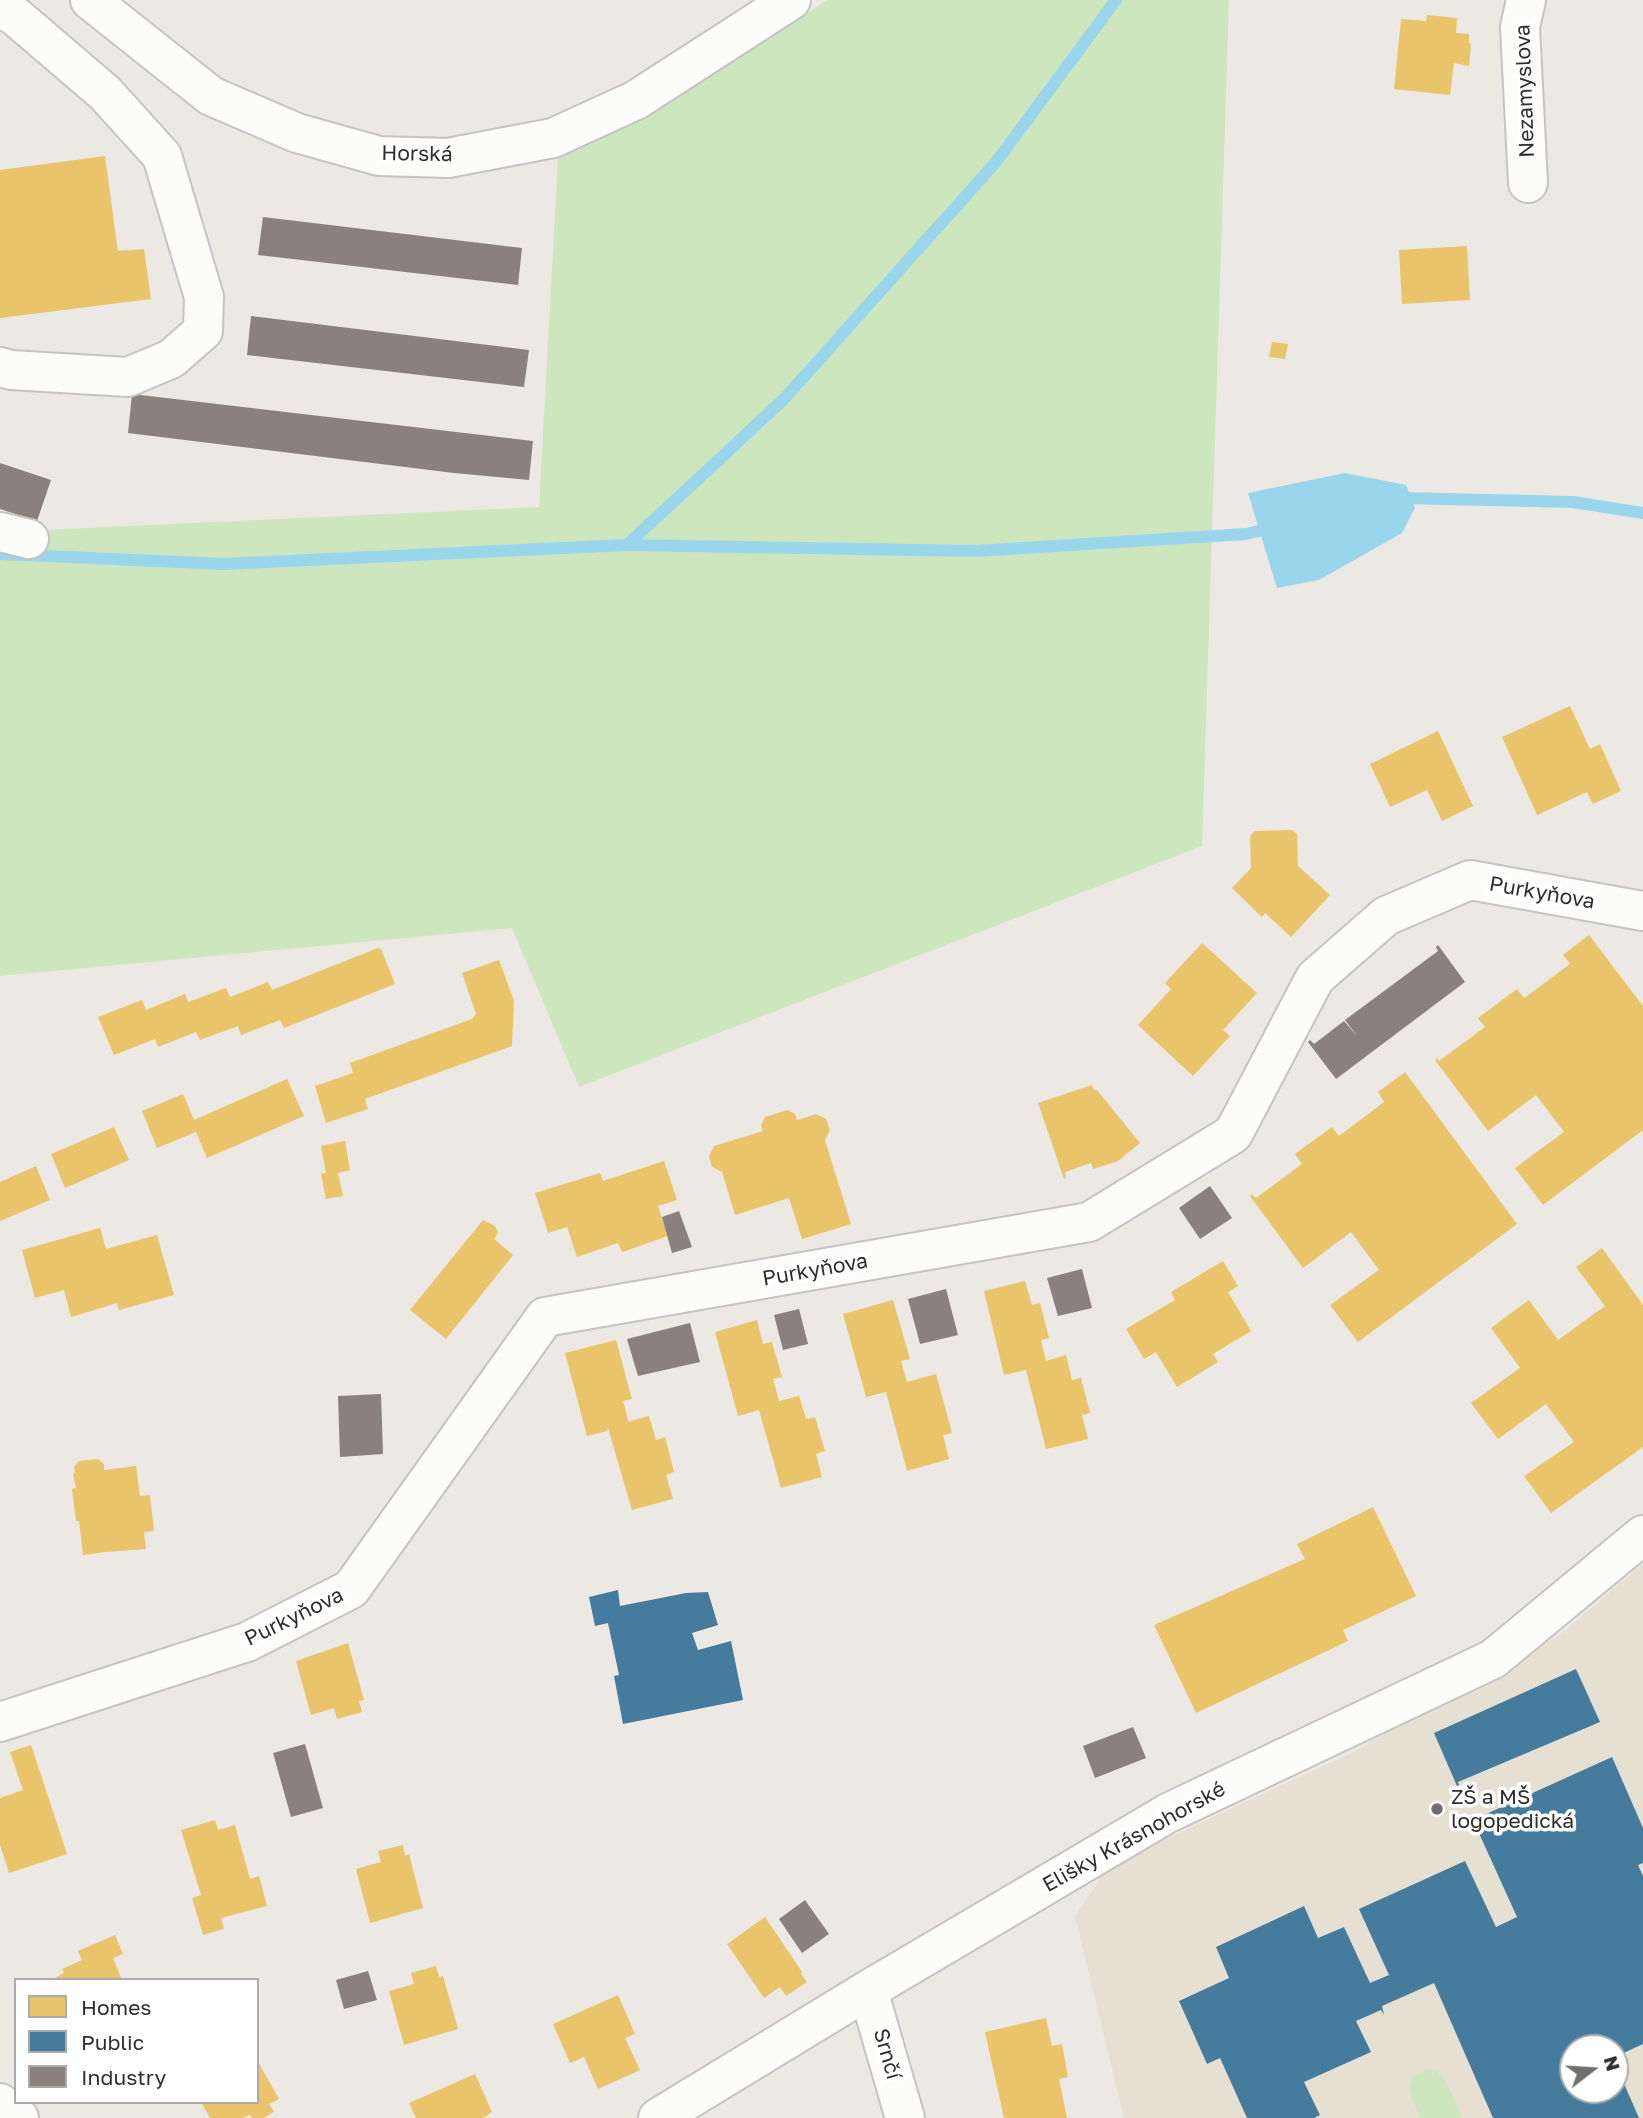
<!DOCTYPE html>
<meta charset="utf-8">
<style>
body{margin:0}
#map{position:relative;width:1643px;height:2118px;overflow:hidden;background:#ece8e4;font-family:"Golos Text",sans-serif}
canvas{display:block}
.legend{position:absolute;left:14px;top:1978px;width:245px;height:126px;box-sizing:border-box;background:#fff;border:2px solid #ababab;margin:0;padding:9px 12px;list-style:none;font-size:21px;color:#2e2e2e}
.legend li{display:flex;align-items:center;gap:14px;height:35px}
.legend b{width:35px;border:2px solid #ababab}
.north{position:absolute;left:1559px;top:2034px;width:70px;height:70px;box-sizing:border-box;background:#fff;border:2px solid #ababab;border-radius:50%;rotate:73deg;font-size:19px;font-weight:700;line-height:28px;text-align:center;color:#2e2e2e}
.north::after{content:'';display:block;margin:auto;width:24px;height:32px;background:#706f6e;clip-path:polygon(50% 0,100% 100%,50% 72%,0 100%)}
</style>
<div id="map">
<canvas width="1643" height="2118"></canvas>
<ul class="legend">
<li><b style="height:19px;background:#e9c46a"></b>Homes</li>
<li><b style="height:19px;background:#457b9d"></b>Public</li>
<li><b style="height:19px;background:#8a817c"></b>Industry</li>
</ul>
<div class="north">N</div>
</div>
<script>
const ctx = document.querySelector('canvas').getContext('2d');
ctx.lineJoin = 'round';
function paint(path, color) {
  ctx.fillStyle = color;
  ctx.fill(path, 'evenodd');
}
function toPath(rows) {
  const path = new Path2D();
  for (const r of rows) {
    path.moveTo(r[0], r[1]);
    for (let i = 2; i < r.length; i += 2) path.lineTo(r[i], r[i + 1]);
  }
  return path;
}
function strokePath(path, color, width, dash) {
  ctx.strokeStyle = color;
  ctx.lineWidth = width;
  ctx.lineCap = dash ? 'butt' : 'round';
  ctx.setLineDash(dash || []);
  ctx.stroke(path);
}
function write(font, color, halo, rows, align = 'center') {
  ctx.font = font + ' "Golos Text",sans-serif';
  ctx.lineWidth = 7;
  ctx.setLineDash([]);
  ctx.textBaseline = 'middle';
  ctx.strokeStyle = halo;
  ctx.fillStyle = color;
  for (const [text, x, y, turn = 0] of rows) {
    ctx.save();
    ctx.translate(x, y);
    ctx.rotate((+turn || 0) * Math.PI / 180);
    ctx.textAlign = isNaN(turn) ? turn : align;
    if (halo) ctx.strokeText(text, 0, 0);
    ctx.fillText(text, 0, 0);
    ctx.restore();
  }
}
paint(toPath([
 [1643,1564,1643,2118,1124,2118,1075,1916,1110,1865,1351,1753,1557,1637],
 [1573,2048,1615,2048,1615,2090,1573,2090]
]), '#e6e0d3');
paint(toPath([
 [827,0,1229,0,1202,846,579,1087,512,928,0,976,0,532,539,507,558,158,774,35],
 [1427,2069,1435,2070,1446,2081,1462,2118,1420,2118,1409,2090,1410,2083,1414,2076]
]), '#cee6be');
paint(toPath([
 [1345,473,1406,485,1415,508,1402,533,1319,580,1277,588,1248,493]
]), '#99d6ec');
paint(toPath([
 [1427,15,1457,18,1456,33,1469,34,1469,43,1471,44,1469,66,1454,63,1450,95,1394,89,1401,19,1426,21],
 [105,156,118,251,144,249,151,299,0,318,0,170],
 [1467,246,1470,300,1402,304,1399,250],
 [1272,342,1288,344,1285,359,1269,357],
 [1570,706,1590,749,1600,744,1621,791,1593,804,1587,792,1537,815,1502,737],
 [1438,731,1473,806,1442,821,1427,790,1390,807,1370,764],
 [1292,830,1297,834,1298,866,1330,895,1291,937,1265,913,1262,917,1232,888,1251,868,1250,836,1255,831],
 [1589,935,1643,1006,1643,1130,1543,1205,1515,1168,1564,1132,1536,1095,1488,1131,1435,1060,1437,1058,1439,1061,1485,1027,1478,1018,1517,989,1524,998,1570,964,1563,955],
 [1202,943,1257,993,1223,1030,1230,1036,1193,1076,1138,1025,1171,989,1165,983],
 [378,948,381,949,395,984,284,1028,280,1020,241,1035,238,1026,200,1040,196,1032,158,1047,155,1039,114,1055,98,1017,142,1000,146,1010,185,994,188,1002,226,988,230,997,268,982,272,990],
 [499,960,514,1001,512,1046,365,1099,368,1109,326,1123,315,1086,353,1073,350,1063,472,1019,476,1014,462,973],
 [1405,1072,1517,1224,1358,1342,1330,1305,1379,1270,1351,1232,1303,1268,1250,1196,1252,1194,1256,1198,1302,1164,1295,1154,1332,1127,1339,1136,1384,1102,1378,1092],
 [287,1079,304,1116,207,1158,196,1132,157,1148,142,1111,183,1094,194,1120],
 [1092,1085,1094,1090,1097,1090,1140,1143,1118,1161,1093,1169,1091,1163,1065,1172,1066,1178,1064,1179,1038,1103],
 [788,1110,795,1114,797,1120,816,1114,826,1119,830,1130,825,1140,851,1224,802,1239,789,1198,735,1215,722,1172,712,1167,709,1156,714,1146,763,1131,761,1125,765,1117],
 [114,1127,129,1160,65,1188,51,1154],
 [345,1141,350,1170,338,1173,343,1196,326,1199,321,1174,326,1173,321,1146],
 [664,1161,677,1200,658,1206,668,1236,622,1252,618,1243,577,1257,567,1227,548,1233,535,1193,600,1173,603,1181],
 [36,1166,50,1200,0,1221,0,1182],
 [483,1220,495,1226,498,1233,494,1239,513,1255,446,1339,410,1310],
 [100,1228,106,1249,157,1235,174,1295,119,1310,117,1303,71,1317,64,1290,35,1298,22,1250],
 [1602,1248,1643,1305,1643,1447,1551,1513,1524,1476,1574,1442,1546,1404,1498,1439,1471,1403,1520,1368,1491,1328,1529,1300,1558,1340,1605,1306,1576,1267],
 [1223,1261,1238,1286,1228,1292,1251,1331,1213,1354,1218,1362,1177,1387,1156,1352,1144,1359,1126,1329,1175,1300,1171,1292],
 [1025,1281,1032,1305,1040,1303,1049,1338,1041,1340,1046,1361,1066,1355,1072,1380,1081,1378,1090,1413,1082,1415,1088,1439,1046,1449,1026,1370,1004,1375,984,1291],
 [893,1300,910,1359,901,1361,907,1382,936,1374,952,1433,943,1435,949,1459,907,1471,886,1392,866,1397,843,1314],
 [757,1320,763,1344,772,1342,782,1377,773,1379,779,1401,799,1396,806,1419,815,1417,825,1451,816,1454,822,1477,781,1488,759,1410,738,1416,715,1332],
 [616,1340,632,1399,623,1401,629,1423,630,1421,649,1416,656,1440,665,1437,674,1472,666,1475,673,1499,632,1510,608,1428,607,1431,587,1436,565,1353],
 [98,1459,104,1464,104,1470,136,1466,140,1496,150,1495,154,1531,144,1532,146,1549,105,1552,83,1555,79,1521,76,1521,72,1489,76,1488,73,1474,75,1473,74,1467,79,1461],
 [1373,1507,1416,1596,1343,1630,1348,1641,1196,1713,1154,1625,1305,1559,1297,1544],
 [348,1643,364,1700,359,1701,362,1712,337,1719,334,1708,311,1715,296,1661],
 [31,1745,67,1854,9,1873,0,1845,0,1798,23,1790,10,1752],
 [215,1820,218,1830,235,1825,250,1879,259,1876,267,1906,221,1918,224,1929,203,1935,192,1898,201,1895,181,1830],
 [403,1845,405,1856,409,1854,423,1908,370,1923,356,1869,381,1862,378,1851],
 [765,1917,802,1972,801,1974,807,1982,786,1996,780,1987,764,1998,727,1944],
 [115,1935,123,1954,113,1958,122,1980,57,1980,56,1977,64,1973,62,1969,82,1960,78,1951],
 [436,1966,439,1977,443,1976,458,2029,404,2045,389,1991,414,1984,411,1973],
 [618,1995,635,2034,625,2038,640,2070,598,2089,584,2057,570,2063,553,2024],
 [1046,2018,1052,2046,1062,2044,1068,2077,1059,2079,1067,2118,1004,2118,985,2032],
 [257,2060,279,2099,269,2104,274,2112,263,2118,252,2118,250,2115,243,2118,210,2118,201,2102,257,2102],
 [475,2074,492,2112,483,2118,416,2118,409,2103]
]), '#e9c46a');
paint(toPath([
 [618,1590,620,1606,686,1593,708,1592,718,1625,692,1633,698,1650,731,1641,743,1700,623,1724,614,1676,619,1675,608,1623,595,1626,589,1597],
 [1576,1669,1600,1722,1458,1782,1459,1785,1457,1786,1434,1733],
 [1612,1757,1643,1828,1643,1863,1638,1865,1643,1876,1643,2044,1615,2057,1615,2048,1573,2048,1573,2090,1615,2090,1615,2063,1639,2118,1493,2118,1434,1983,1382,2006,1384,2015,1381,2010,1356,2021,1371,2052,1304,2082,1320,2115,1314,2118,1247,2118,1220,2058,1207,2064,1179,2001,1229,1978,1216,1947,1304,1906,1318,1938,1344,1927,1370,1983,1389,1975,1359,1909,1465,1861,1496,1927,1517,1917,1473,1820]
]), '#457b9d');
paint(toPath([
 [263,217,522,248,518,285,258,255],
 [251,316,529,350,524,387,247,355],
 [132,394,533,441,529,480,454,473,128,433],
 [0,463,51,480,37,521,0,509],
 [1438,945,1465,982,1336,1079,1308,1042,1310,1040,1314,1044,1344,1021,1357,1036,1345,1020,1438,951,1436,947],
 [1210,1186,1232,1218,1200,1239,1179,1208],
 [679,1211,692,1247,672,1253,662,1217],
 [1082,1269,1092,1308,1058,1316,1047,1278],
 [946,1289,958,1335,920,1344,908,1299],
 [799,1309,808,1344,783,1350,774,1315],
 [690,1323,700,1362,638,1376,627,1339],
 [381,1394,383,1454,340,1457,338,1396],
 [1133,1727,1146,1758,1095,1778,1083,1746],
 [305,1744,323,1808,291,1817,273,1753],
 [805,1900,829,1934,802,1953,779,1919],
 [368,1971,377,2000,344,2009,336,1980]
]), '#8a817c');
strokePath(toPath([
 [1396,500,1403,498,1573,502,1643,513],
 [627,545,784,399,996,162,1116,0],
 [0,554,224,564,627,545,976,551,1246,534,1276,527]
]), '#99d6ec', 12);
const minor = toPath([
 [90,0,211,96,297,133,379,156,448,158,553,138,636,100,791,0],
 [1526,0,1520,27,1528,183],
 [0,8,15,16,105,93,162,156,204,297,203,331,171,359,128,377,11,370,0,367],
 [0,532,29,539],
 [0,1722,247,1642,351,1589,545,1317,1089,1222,1233,1134,1315,978,1386,916,1470,880,1643,911],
 [868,1990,905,2118],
 [0,2103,19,2118],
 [658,2118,868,1990,1168,1813,1493,1659,1643,1535]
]);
strokePath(minor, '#c5c4c5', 42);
strokePath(minor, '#fcfcfb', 38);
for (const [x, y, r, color] of [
 [1437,1809,7,"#706f6e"]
]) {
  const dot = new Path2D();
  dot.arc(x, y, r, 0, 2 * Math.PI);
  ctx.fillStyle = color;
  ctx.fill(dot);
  strokePath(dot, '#fff', 2.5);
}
write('21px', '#2e2e2e', '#fff', [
 ["Nezamyslova",1525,91,-92],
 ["Horská",417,154,1],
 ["Purkyňova",1542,893,10],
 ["Purkyňova",815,1270,-10],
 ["Purkyňova",294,1617,-26],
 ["Elišky Krásnohorské",1134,1837,-29],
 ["Srnčí",887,2054,74]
]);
write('21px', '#2e2e2e', '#fff', [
 ["ZŠ a MŠ",1451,1797],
 ["logopedická",1451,1821]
], 'left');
</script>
